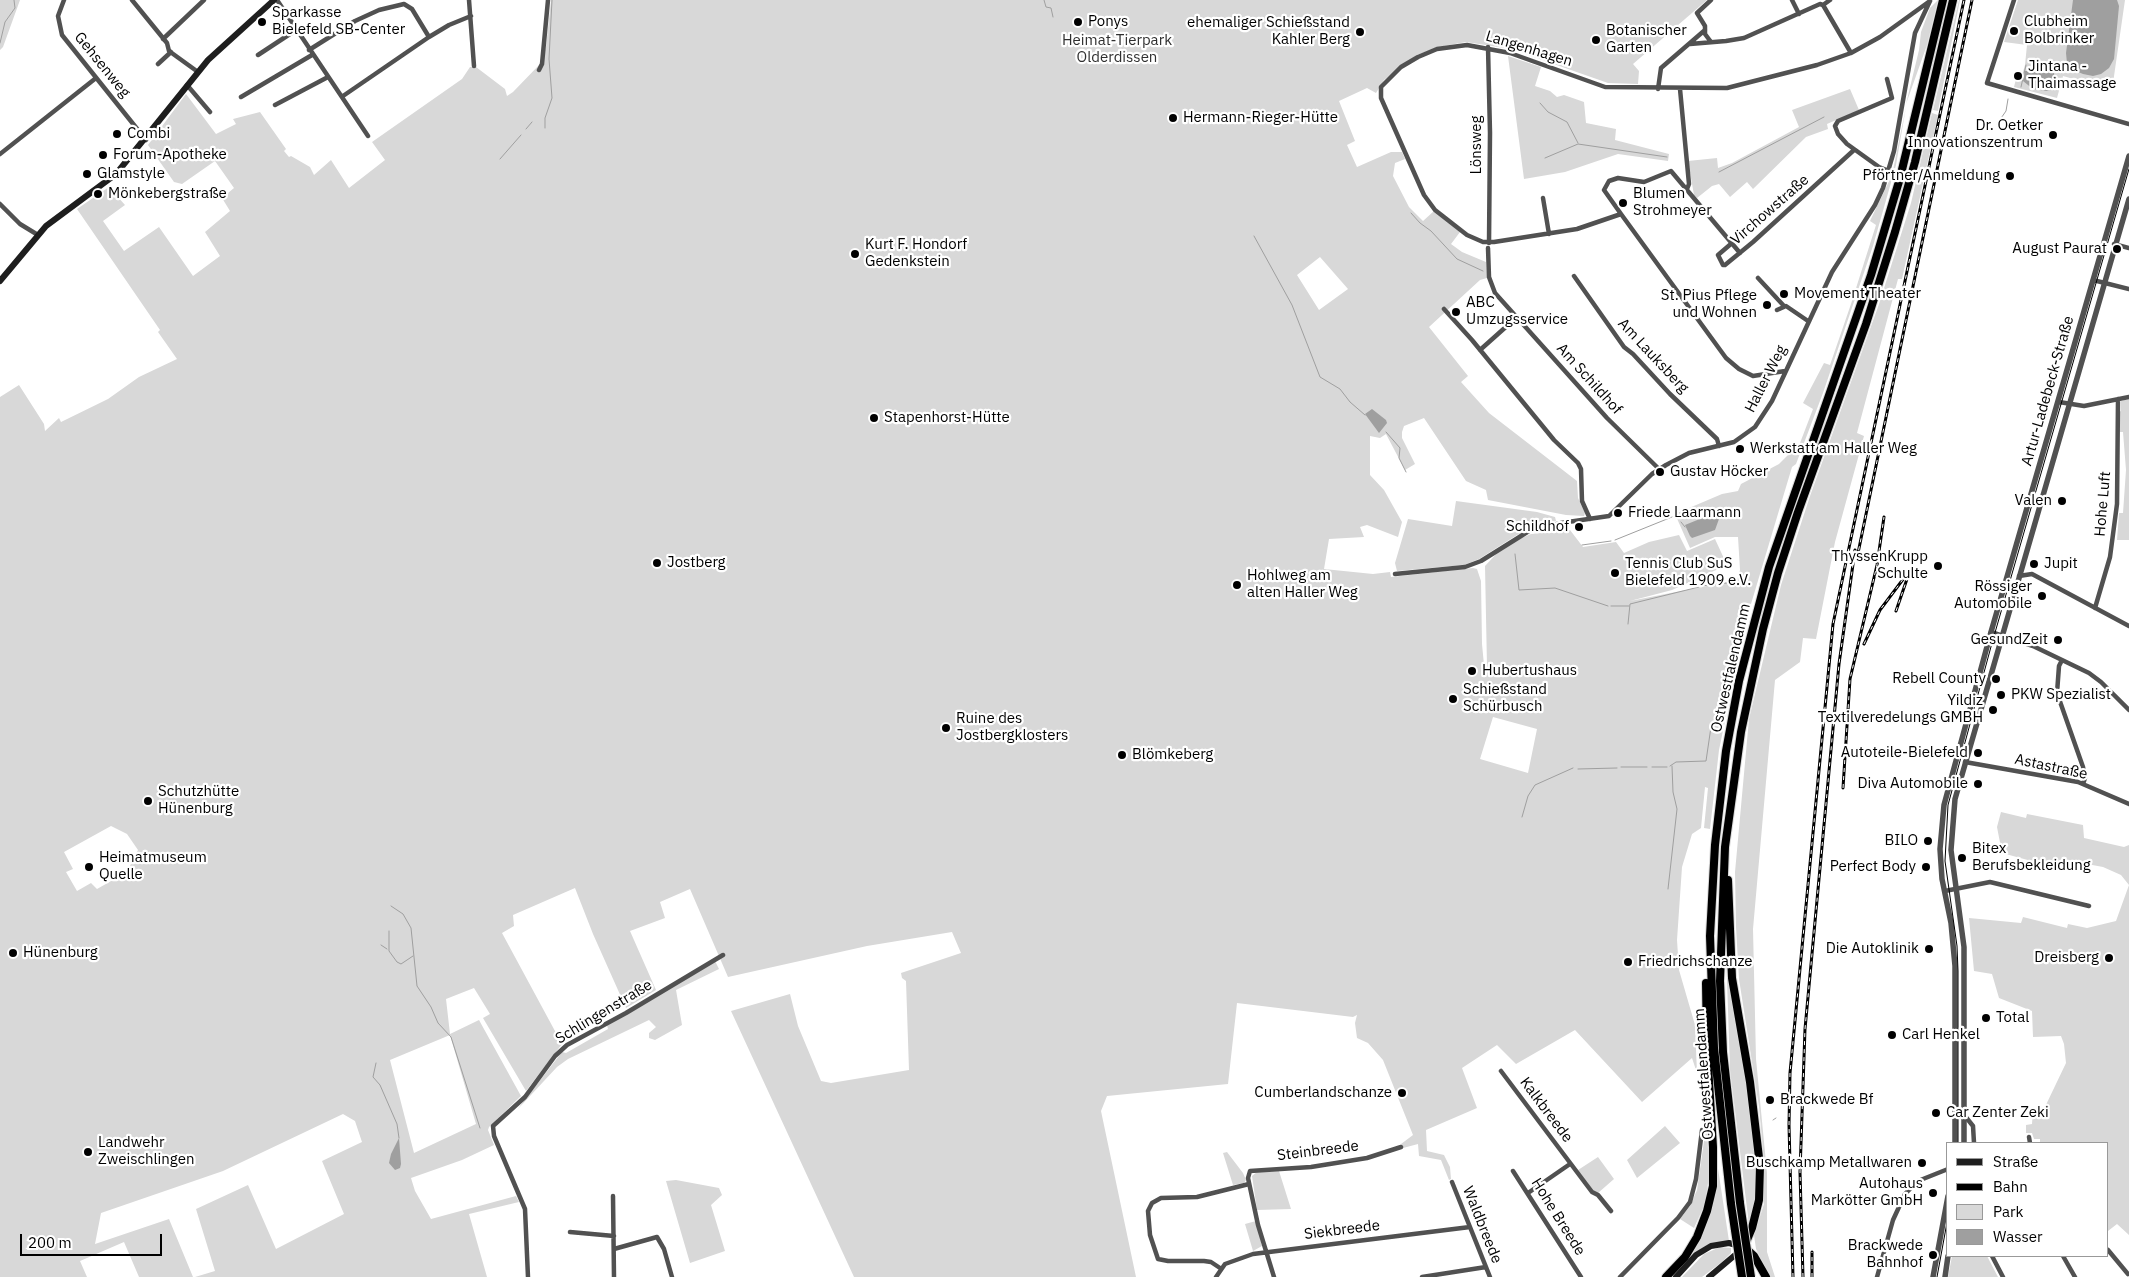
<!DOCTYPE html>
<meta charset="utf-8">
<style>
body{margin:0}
#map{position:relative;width:2129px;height:1277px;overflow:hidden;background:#fff;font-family:"IBM Plex Sans",sans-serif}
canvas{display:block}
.legend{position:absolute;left:1946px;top:1142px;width:162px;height:115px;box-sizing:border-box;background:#fff;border:1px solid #999;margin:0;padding:6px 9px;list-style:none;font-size:15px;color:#000}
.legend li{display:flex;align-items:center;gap:10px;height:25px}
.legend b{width:25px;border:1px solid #999}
.scale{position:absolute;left:20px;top:1234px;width:142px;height:22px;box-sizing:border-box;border:2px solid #000;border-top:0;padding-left:6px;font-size:15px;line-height:18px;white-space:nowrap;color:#000;-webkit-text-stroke:4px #fff;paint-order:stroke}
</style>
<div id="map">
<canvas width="2129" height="1277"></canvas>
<ul class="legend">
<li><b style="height:6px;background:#1e1e1e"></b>Straße</li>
<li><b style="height:6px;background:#000"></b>Bahn</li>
<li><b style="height:14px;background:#d8d8d8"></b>Park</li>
<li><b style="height:14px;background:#9f9f9f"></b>Wasser</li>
</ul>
<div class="scale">200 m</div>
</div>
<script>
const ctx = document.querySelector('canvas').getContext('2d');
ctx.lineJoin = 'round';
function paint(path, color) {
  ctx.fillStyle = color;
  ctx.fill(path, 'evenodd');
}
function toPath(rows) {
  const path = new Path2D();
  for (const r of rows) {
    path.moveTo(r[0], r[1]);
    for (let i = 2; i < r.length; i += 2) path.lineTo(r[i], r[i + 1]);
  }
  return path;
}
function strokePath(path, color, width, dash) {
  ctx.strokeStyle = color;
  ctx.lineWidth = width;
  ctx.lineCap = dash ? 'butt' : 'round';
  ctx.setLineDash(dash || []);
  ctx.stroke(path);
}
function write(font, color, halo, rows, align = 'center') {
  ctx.font = font + ' "IBM Plex Sans",sans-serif';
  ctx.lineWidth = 4.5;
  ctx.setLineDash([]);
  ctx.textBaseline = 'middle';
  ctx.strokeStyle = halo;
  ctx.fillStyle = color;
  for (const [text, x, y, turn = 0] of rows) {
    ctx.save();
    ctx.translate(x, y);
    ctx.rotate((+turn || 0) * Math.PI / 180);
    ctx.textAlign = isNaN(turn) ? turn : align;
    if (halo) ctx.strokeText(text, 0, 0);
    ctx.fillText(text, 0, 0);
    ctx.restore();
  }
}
paint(toPath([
 [0,0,20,0,3,47,0,50],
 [551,0,1707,0,1633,64,1639,71,1638,84,1608,83,1511,49,1466,42,1438,47,1417,55,1384,80,1376,93,1367,88,1339,101,1355,141,1347,145,1357,167,1391,152,1402,152,1405,159,1395,163,1393,176,1409,207,1423,221,1434,211,1460,232,1451,244,1462,252,1486,262,1487,278,1480,280,1429,327,1468,376,1461,382,1489,413,1577,481,1578,498,1585,513,1584,516,1566,515,1488,500,1486,490,1466,481,1424,418,1404,426,1402,432,1402,438,1415,464,1405,470,1386,434,1380,438,1370,436,1370,475,1384,490,1402,522,1398,537,1367,525,1360,527,1364,537,1329,539,1324,569,1373,574,1390,572,1391,577,1473,568,1477,569,1481,581,1482,644,1484,665,1487,667,1485,566,1499,551,1519,539,1531,534,1570,530,1583,547,1616,542,1624,553,1649,542,1679,535,1687,551,1715,539,1727,565,1672,590,1630,601,1737,580,1740,570,1738,537,1715,537,1690,548,1675,514,1722,494,1738,491,1741,484,1779,464,1800,443,1813,409,1803,403,1824,363,1830,365,1851,304,1876,225,1870,221,1892,175,1906,107,1896,165,1873,246,1823,393,1796,464,1792,467,1745,624,1719,750,1710,829,1704,828,1708,788,1705,787,1701,828,1692,834,1682,867,1677,940,1679,970,1695,1025,1697,1073,1692,1058,1642,1102,1575,1030,1516,1064,1497,1045,1462,1068,1477,1108,1426,1130,1427,1151,1444,1155,1450,1167,1451,1179,1449,1180,1441,1160,1419,1156,1418,1144,1403,1148,1401,1144,1413,1135,1383,1060,1368,1043,1357,1038,1355,1023,1357,1015,1353,1017,1237,1003,1228,1084,1107,1096,1101,1111,1136,1277,854,1277,731,1011,790,994,798,1026,821,1081,831,1083,909,1070,906,981,902,978,901,973,961,953,952,932,867,946,728,977,690,889,660,902,665,918,630,931,656,990,626,1008,593,934,575,888,513,915,514,926,502,933,562,1044,526,1091,483,1018,490,1014,474,988,446,999,450,1034,479,1020,521,1096,489,1127,488,1130,494,1145,462,1160,411,1178,415,1191,431,1219,516,1196,519,1202,469,1214,487,1277,195,1277,215,1271,196,1209,248,1185,276,1249,344,1214,322,1161,362,1142,355,1121,343,1114,223,1171,101,1213,95,1244,169,1219,193,1277,139,1277,124,1242,80,1261,87,1277,0,1277,0,397,19,385,44,424,45,431,59,418,61,422,108,399,139,377,177,359,158,332,160,330,77,209,109,187,125,205,103,221,124,251,159,227,193,276,220,256,205,232,230,211,222,198,234,188,215,161,182,184,174,182,148,145,186,94,216,134,236,124,233,119,260,112,286,149,284,151,289,157,291,156,310,167,314,175,331,160,349,188,385,160,372,142,462,79,470,67,476,67,505,89,507,96,513,92,541,63,546,47],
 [1320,257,1348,289,1319,310,1297,275],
 [1493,717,1537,729,1528,773,1480,759],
 [111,826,127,834,138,850,127,872,97,889,91,883,77,891,66,872,73,869,64,852],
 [450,1035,476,1124,414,1153,390,1060],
 [1938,0,1927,45,1906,104,1919,50,1921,32,1930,8],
 [1959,0,1960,0,1938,111,1933,110],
 [2018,0,2125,0,2112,90,2063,76,2057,98,2014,87,2016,79,2021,79,2025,65,2027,45,2004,42],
 [1508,56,1541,67,1535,86,1550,91,1557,97,1564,95,1584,102,1586,123,1616,129,1615,140,1669,154,1668,161,1618,154,1565,172,1524,179],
 [1850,89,1859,110,1827,124,1828,129,1806,137,1753,189,1747,182,1730,197,1719,184,1712,186,1697,198,1694,195,1688,161,1717,158,1718,168,1732,163,1799,127,1792,110],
 [1932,113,1938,115,1902,279,1898,279,1857,433,1864,436,1835,542,1816,639,1803,638,1800,662,1775,680,1753,929,1756,1059,1767,1173,1767,1252,1775,1277,1770,1277,1756,1249,1754,1235,1764,1204,1764,1161,1759,1107,1739,979,1736,927,1735,872,1749,719,1781,585,1810,496,1879,304,1911,203],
 [2129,399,2129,540,2117,540,2119,513,2123,513,2126,470,2123,432,2120,432,2119,412,2121,411,2121,401],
 [1456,501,1537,512,1555,517,1556,521,1517,535,1479,559,1464,565,1397,571,1395,563,1408,519,1452,526],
 [2001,812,2026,818,2027,814,2083,825,2084,838,2124,847,2129,845,2129,1235,2117,1224,2108,1231,2108,1143,2040,1143,2040,1139,2034,1139,2032,1133,2026,1133,2026,1125,2032,1124,2033,1109,2044,1109,2066,1063,2064,1044,2061,1036,2033,1037,2032,1011,1999,998,1992,974,1974,971,1969,918,2021,923,2023,917,2067,928,2068,924,2087,928,2116,921,2129,885,2121,875,2103,867,2071,861,2046,865,2002,853,1997,827],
 [1726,950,1745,1065,1756,1165,1755,1201,1749,1225,1730,1070],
 [715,961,719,969,676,990,682,1025,655,1040,649,1038,649,1033,656,1027,649,1020,568,1059,557,1067,517,1110,562,1052,566,1053,608,1029,607,1025],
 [1703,1016,1709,1176,1705,1204,1694,1228,1680,1219,1690,1206,1697,1190,1705,1134,1698,1017],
 [1665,1126,1680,1143,1637,1178,1627,1160],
 [1227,1152,1243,1173,1246,1180,1244,1183,1233,1185,1223,1153],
 [1598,1157,1614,1179,1598,1193,1593,1191,1578,1170],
 [1717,1162,1729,1241,1694,1254,1691,1252,1716,1178],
 [1279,1171,1291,1209,1257,1210,1252,1176,1257,1172],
 [676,1180,719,1188,722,1195,711,1205,725,1251,690,1263,666,1181],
 [1256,1221,1262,1246,1253,1251,1245,1224],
 [1720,1247,1731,1248,1731,1253,1722,1262,1702,1277,1682,1277,1704,1254],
 [1952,1256,1987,1256,1998,1277,1948,1277]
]), '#d8d8d8');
paint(toPath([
 [2073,0,2117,0,2119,6,2114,59,2109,68,2101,74,2093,76,2083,74,2071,69,2067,63,2066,53],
 [2031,68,2054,73,2055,85,2052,89,2047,91,2033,89,2023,81,2025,71,2029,71],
 [1372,409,1386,420,1387,423,1379,433,1365,414],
 [1712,514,1715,514,1719,519,1715,530,1692,538,1690,536,1685,525],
 [399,1138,401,1164,400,1168,395,1170,389,1163,391,1154]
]), '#9f9f9f');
strokePath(toPath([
 [1044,0,1046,7,1051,8,1053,17],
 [0,43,5,22,15,8,14,0],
 [2021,87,2026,65],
 [1540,103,1548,112,1567,122,1578,143],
 [1997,124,2006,111,2008,99],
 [545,128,545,118,552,98,549,59,552,0],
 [526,129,532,122],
 [1545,158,1578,144,1667,157],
 [500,159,521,135],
 [1719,172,1824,117],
 [1411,213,1420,223,1431,231,1457,259,1483,271],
 [1254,236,1292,305,1320,377,1340,389,1350,402,1365,415],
 [1386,432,1400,448,1399,458,1406,472],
 [1681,522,1685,527],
 [1615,540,1672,517],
 [1582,545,1611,541],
 [1515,554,1519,590,1555,588,1608,606],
 [1701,586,1727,583],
 [1611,606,1629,606],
 [1628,624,1630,604,1699,587],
 [1670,766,1676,762,1706,761,1711,727],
 [1621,767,1647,767],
 [1652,767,1667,767],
 [1578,769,1617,768],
 [1522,817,1528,796,1535,785,1573,768],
 [1668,889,1677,809,1673,792,1672,766],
 [391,906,403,914,411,928,417,986,431,1007,438,1023,451,1037,480,1128],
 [389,931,389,951,397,962,401,964,413,956],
 [381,945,387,949],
 [376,1063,373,1077,380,1085,397,1124,399,1138],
 [1773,1120,1776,1118]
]), '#9f9f9f', 1);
const trunk = toPath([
 [1728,880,1732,978,1750,1082,1760,1166,1759,1200,1752,1228,1744,1247,1754,1256,1766,1277],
 [1740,1203,1723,1052,1720,981,1725,847,1741,732,1763,629,1778,573,1798,512,1866,324,1895,232,1915,162,1953,0],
 [1731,1204,1714,1048,1710,936,1715,845,1726,751,1739,681,1769,567,1871,275,1900,178,1943,0],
 [1666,1277,1685,1257,1697,1237,1707,1211,1713,1186,1713,1147,1707,1048,1706,983]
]);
strokePath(trunk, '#dbdbdb', 10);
strokePath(toPath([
 [64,0,58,16,62,35,146,140],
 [132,0,167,43,169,51,198,72],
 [277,0,368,136],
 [469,0,474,66],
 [1792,0,1799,14],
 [2014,0,1987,83,2129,124],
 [1823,5,1830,0],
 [163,39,204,0],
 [1711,42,1705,34,1705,26,1697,13,1711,0],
 [1690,44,1726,41,1744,38,1820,4,1823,5,1851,53],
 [1488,47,1490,133,1489,243],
 [309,50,355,21,379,10,404,4,412,9,429,37],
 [258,55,296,30],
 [158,64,171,52],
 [539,70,542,64,548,0],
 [1887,79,1892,98,1838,121,1835,126,1838,134,1847,144,1879,167,1889,171],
 [187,85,210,112],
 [1658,89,1661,68,1705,30],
 [1680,89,1689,184,1687,189],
 [343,96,429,37,449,25,471,16],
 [241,97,312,55],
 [275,105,328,77],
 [0,154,96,78],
 [1543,198,1549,234],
 [0,204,20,224,38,235],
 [1621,214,1604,190,1609,181,1618,178,1644,182,1671,171,1740,253],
 [1732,243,1718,255,1723,265,1725,265,1753,242,1854,150],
 [2114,244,2129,248],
 [1488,248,1489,277,1495,293,1607,418,1659,469],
 [1574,276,1624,347,1633,354,1670,394,1717,439,1719,446],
 [1758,278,1784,306],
 [2093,280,2129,289],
 [1444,309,1472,340,1554,440,1578,463,1581,469,1582,501,1590,519],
 [1777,310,1786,306,1808,321],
 [1480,350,1517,317],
 [1785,371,1753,376,1739,369,1726,358,1621,214,1577,229,1494,242,1483,242,1467,235,1435,210,1424,195,1381,98,1381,87,1401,67,1418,57,1437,49,1467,45,1510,53,1605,87,1727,88,1817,65,1851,53,1880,37,1930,1],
 [2059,402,2084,406,2129,397],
 [1395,574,1465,567,1481,561,1529,531,1561,523,1609,516,1652,474,1666,465,1689,453,1734,442,1755,427,1772,401,1832,272,1875,205,1883,188,1894,151,1915,33,1930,1],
 [2019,576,2032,574,2129,626],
 [2095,608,2110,557,2117,504,2118,399],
 [1991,632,2033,646,2089,673,2101,682,2129,710],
 [2062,660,2059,666,2057,693,2083,767,2085,778,2083,784],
 [1965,762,2078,782,2129,804],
 [1945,891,1990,882,2089,906],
 [1501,1071,1592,1192,1598,1195,1611,1211],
 [1965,1116,1973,1126,1974,1143],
 [2029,1137,2030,1143],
 [1513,1171,1581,1277],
 [1452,1182,1490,1277],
 [1528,1193,1570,1164],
 [613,1196,614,1277],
 [570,1232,614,1236],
 [614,1249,657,1237,664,1249,672,1277],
 [2108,1250,2128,1274],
 [1992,1256,2003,1277],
 [2063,1256,2075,1277],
 [1220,1268,1211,1262,1204,1261,1168,1261,1158,1259,1150,1235,1148,1211,1152,1203,1161,1198,1197,1197,1249,1184],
 [528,1277,525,1209,494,1136,493,1126,525,1097,555,1056,567,1045,626,1013,723,955],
 [1216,1277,1225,1264,1253,1254,1470,1227],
 [1274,1277,1258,1225,1248,1178,1250,1171,1311,1167,1367,1158,1401,1147],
 [1422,1277,1486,1267],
 [1620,1277,1678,1218,1690,1202,1696,1179,1702,1130],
 [1877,1277,1893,1220,1905,1194,1918,1181,1948,1169]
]), '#515151', 4.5);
strokePath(toPath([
 [1955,1143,1955,966,1951,923,1942,879,1940,849,1944,805,1991,632,2129,156],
 [1964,1143,1964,947,1951,850,1955,799,2129,199],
 [1933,1277,1948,1196],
 [1945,1277,1948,1256]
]), '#515151', 5.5);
strokePath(toPath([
 [0,281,46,226,116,174,208,60,274,0],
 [1676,1277,1696,1255,1711,1246,1729,1243,1740,1246],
 [1709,1277,1741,1250]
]), '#1e1e1e', 6);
strokePath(trunk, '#000', 8);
strokePath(toPath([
 [1958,1143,1958,971,1957,946,1945,861,1948,805,1992,643,2129,169],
 [1937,1277,1948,1217]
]), '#000', 1);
const rail = toPath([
 [1857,558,1972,0],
 [1896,611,1907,579],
 [1864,644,1880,610,1910,570],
 [1843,788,1850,679,1877,565,1884,517],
 [1793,1277,1789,1125,1790,1073,1833,624,1964,0],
 [1803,1277,1800,1172,1805,1029,1839,664,1855,550],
 [1812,1277,1812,1252]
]);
strokePath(rail, '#000', 3);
strokePath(rail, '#fff', 1, [4]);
const trunkBridge = toPath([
 [1740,1203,1751,1277],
 [1731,1204,1742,1277]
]);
strokePath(trunkBridge, '#dbdbdb', 10, []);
strokePath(trunkBridge, '#000', 8);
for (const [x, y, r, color] of [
 [262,22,5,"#000"],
 [1078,22,5,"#000"],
 [2014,31,5,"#000"],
 [1360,32,5,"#000"],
 [1596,40,5,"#000"],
 [2018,76,5,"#000"],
 [1173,118,5,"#000"],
 [117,134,5,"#000"],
 [2053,135,5,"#000"],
 [103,155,5,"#000"],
 [87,174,5,"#000"],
 [2010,176,5,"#000"],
 [98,194,5,"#000"],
 [1623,203,5,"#000"],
 [2117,249,5,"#000"],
 [855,254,5,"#000"],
 [1784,294,5,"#000"],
 [1767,305,5,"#000"],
 [1456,312,5,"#000"],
 [874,418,5,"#000"],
 [1740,449,5,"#000"],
 [1660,472,5,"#000"],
 [2062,501,5,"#000"],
 [1618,513,5,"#000"],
 [1579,527,5,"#000"],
 [657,563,5,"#000"],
 [2034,564,5,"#000"],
 [1938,566,5,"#000"],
 [1615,573,5,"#000"],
 [1237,585,5,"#000"],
 [2042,596,5,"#000"],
 [2058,640,5,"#000"],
 [1472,671,5,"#000"],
 [1996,679,5,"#000"],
 [2001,695,5,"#000"],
 [1453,699,5,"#000"],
 [1993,710,5,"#000"],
 [946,728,5,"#000"],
 [1978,753,5,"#000"],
 [1122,755,5,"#000"],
 [1978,784,5,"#000"],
 [148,801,5,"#000"],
 [1928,841,5,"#000"],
 [1962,858,5,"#000"],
 [89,867,5,"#000"],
 [1926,867,5,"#000"],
 [1929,949,5,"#000"],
 [13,953,5,"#000"],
 [2109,958,5,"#000"],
 [1628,962,5,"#000"],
 [1986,1018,5,"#000"],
 [1892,1035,5,"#000"],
 [1402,1093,5,"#000"],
 [1770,1100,5,"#000"],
 [1936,1113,5,"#000"],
 [88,1152,5,"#000"],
 [1922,1163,5,"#000"],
 [1933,1193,5,"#000"],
 [1933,1255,5,"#000"]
]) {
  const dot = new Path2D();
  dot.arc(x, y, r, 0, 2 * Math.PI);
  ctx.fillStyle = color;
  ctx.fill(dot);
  strokePath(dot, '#fff', 2);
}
write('15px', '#000', '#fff', [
 ["Sparkasse",272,13],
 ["Bielefeld SB-Center",272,30],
 ["Ponys",1088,22],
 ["Clubheim",2024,22],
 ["Bolbrinker",2024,39],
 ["ehemaliger Schießstand",1350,23,"right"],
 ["Kahler Berg",1350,40,"right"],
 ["Botanischer",1606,31],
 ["Garten",1606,48],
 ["Jintana -",2028,67],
 ["Thaimassage",2028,84],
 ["Hermann-Rieger-Hütte",1183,118],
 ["Dr. Oetker",2043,126,"right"],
 ["Innovationszentrum",2043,143,"right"],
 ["Combi",127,134],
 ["Forum-Apotheke",113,155],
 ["Glamstyle",97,174],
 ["Pförtner/Anmeldung",2000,176,"right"],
 ["Mönkebergstraße",108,194],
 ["Blumen",1633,194],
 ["Strohmeyer",1633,211],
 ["Kurt F. Hondorf",865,245],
 ["Gedenkstein",865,262],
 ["August Paurat",2107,249,"right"],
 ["Movement Theater",1794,294],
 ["St. Pius Pflege",1757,296,"right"],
 ["und Wohnen",1757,313,"right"],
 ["ABC",1466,303],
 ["Umzugsservice",1466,320],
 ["Stapenhorst-Hütte",884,418],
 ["Werkstatt am Haller Weg",1750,449],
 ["Gustav Höcker",1670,472],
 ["Valen",2052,501,"right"],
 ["Friede Laarmann",1628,513],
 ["Schildhof",1569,527,"right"],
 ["ThyssenKrupp",1928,557,"right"],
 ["Schulte",1928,574,"right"],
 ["Jostberg",667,563],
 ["Tennis Club SuS",1625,564],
 ["Bielefeld 1909 e.V.",1625,581],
 ["Jupit",2044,564],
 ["Hohlweg am",1247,576],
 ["alten Haller Weg",1247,593],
 ["Rössiger",2032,587,"right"],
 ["Automobile",2032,604,"right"],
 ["GesundZeit",2048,640,"right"],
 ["Hubertushaus",1482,671],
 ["Rebell County",1986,679,"right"],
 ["Schießstand",1463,690],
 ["Schürbusch",1463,707],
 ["PKW Spezialist",2011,695],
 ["Yildiz",1983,701,"right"],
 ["Textilveredelungs GMBH",1983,718,"right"],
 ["Ruine des",956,719],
 ["Jostbergklosters",956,736],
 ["Autoteile-Bielefeld",1968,753,"right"],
 ["Blömkeberg",1132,755],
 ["Diva Automobile",1968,784,"right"],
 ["Schutzhütte",158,792],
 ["Hünenburg",158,809],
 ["BILO",1918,841,"right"],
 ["Bitex",1972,849],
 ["Berufsbekleidung",1972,866],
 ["Heimatmuseum",99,858],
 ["Quelle",99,875],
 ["Perfect Body",1916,867,"right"],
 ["Die Autoklinik",1919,949,"right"],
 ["Hünenburg",23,953],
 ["Dreisberg",2099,958,"right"],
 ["Friedrichschanze",1638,962],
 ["Total",1996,1018],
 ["Carl Henkel",1902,1035],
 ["Cumberlandschanze",1392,1093,"right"],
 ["Brackwede Bf",1780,1100],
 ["Car Zenter Zeki",1946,1113],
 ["Landwehr",98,1143],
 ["Zweischlingen",98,1160],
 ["Buschkamp Metallwaren",1912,1163,"right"],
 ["Autohaus",1923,1184,"right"],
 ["Markötter GmbH",1923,1201,"right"],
 ["Brackwede",1923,1246,"right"],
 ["Bahnhof",1923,1263,"right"]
], 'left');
write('15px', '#2f2f2f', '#fff', [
 ["Heimat-Tierpark",1117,41],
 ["Olderdissen",1117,58]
]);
write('15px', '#000', '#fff', [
 ["Langenhagen",1529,49,17],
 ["Gehsenweg",102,65,51],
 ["Lönsweg",1477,145,-90],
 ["Virchowstraße",1770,210,-41],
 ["Am Lauksberg",1653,356,47],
 ["Am Schildhof",1589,379,48],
 ["Haller Weg",1766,379,-63],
 ["Artur-Ladebeck-Straße",2048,391,-74],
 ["Hohe Luft",2103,504,-85],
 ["Ostwestfalendamm",1731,668,-77],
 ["Astastraße",2051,767,12],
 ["Schlingenstraße",604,1012,-31],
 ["Ostwestfalendamm",1704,1074,-94],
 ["Kalkbreede",1546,1110,53],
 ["Steinbreede",1318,1151,-7],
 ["Hohe Breede",1558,1217,58],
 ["Waldbreede",1482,1225,68],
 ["Siekbreede",1342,1230,-7]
]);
</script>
